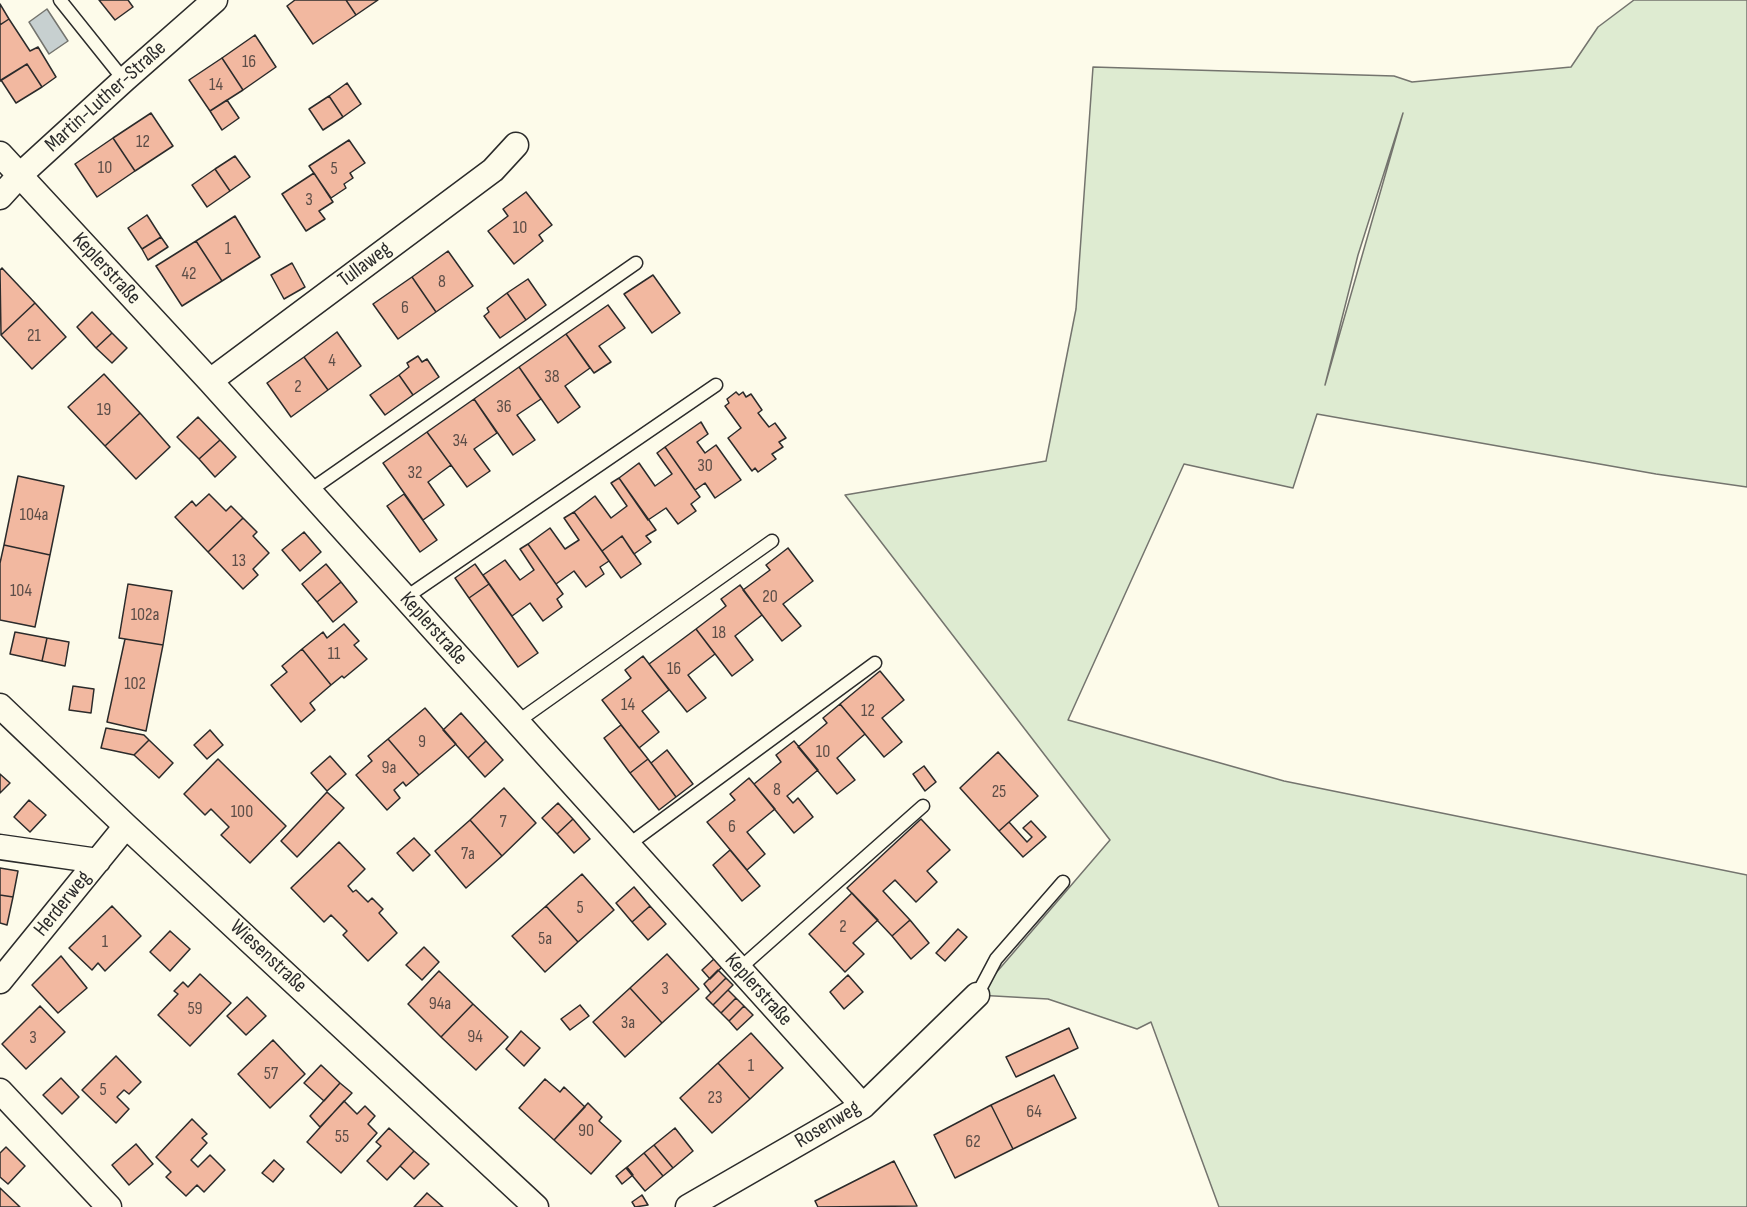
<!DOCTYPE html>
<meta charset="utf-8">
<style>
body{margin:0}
canvas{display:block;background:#fdfbea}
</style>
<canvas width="1747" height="1207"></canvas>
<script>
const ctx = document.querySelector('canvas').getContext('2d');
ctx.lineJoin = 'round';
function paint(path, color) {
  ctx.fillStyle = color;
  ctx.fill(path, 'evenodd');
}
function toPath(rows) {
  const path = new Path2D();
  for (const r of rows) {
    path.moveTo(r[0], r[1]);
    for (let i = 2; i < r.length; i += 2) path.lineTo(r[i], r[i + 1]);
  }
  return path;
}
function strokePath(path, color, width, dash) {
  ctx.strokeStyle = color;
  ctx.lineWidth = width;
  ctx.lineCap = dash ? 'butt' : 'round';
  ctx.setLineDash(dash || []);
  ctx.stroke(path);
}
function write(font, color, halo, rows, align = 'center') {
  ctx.font = font + ' "Sofia Sans Condensed",sans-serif';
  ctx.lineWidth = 4.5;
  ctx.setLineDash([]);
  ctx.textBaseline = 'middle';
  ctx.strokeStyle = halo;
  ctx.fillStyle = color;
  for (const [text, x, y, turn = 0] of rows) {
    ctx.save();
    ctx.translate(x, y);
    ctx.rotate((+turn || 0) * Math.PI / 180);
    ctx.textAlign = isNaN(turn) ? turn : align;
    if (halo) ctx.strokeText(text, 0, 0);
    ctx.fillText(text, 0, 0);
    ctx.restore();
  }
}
const green = toPath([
 [1634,0,1747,0,1747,487,1656,474,1317,414,1293,488,1184,464,1068,720,1284,781,1747,875,1747,1207,1219,1207,1151,1022,1137,1029,1048,999,977,995,1110,840,845,495,1046,461,1076,309,1093,67,1394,76,1412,82,1571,67,1598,27,1634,0],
 [1403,113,1325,385,1358,255,1403,113]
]);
paint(green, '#deebd1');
strokePath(green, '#74746e', 1.5);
const water = toPath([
 [47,9,68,41,49,54,29,22,47,9]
]);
paint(water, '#c7d0d0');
strokePath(water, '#74746e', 1.5);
const building = toPath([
 [99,0,128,0,133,7,115,20,99,0],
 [295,0,346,0,356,15,313,44,287,6,295,0],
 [346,0,378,0,356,15,346,0],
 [0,4,9,19,0,25,0,4],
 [9,19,30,51,38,47,56,77,42,87,27,64,0,81,0,25,9,19],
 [255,35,276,67,243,90,222,58,255,35],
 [222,58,243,90,210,111,189,80,222,58],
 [27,64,42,87,16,103,1,80,27,64],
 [347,83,361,104,343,117,329,96,347,83],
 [329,96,343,117,323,130,309,109,329,96],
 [227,100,239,118,222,130,210,111,227,100],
 [151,113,173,146,135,171,113,138,151,113],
 [113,138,135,171,97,197,75,164,113,138],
 [349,140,365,163,350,173,353,178,344,184,346,188,331,198,309,166,349,140],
 [235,156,250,177,230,191,215,169,235,156],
 [215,169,230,191,207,207,192,185,215,169],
 [314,173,333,202,319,211,325,219,306,231,282,194,314,173],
 [526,192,552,225,539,235,543,241,514,264,488,231,508,216,503,209,526,192],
 [147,215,161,237,142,249,128,228,147,215],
 [235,216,260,257,222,281,196,241,235,216],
 [161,237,168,247,148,260,142,249,161,237],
 [196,241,222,281,182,306,156,266,196,241],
 [448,251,473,286,436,312,412,277,448,251],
 [292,263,305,287,284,299,271,275,292,263],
 [2,268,35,303,1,335,0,270,2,268],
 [653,275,680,313,652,333,624,294,653,275],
 [412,277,436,312,398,339,373,304,412,277],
 [528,279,546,305,526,320,507,293,528,279],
 [507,293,526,320,500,338,484,316,489,312,487,308,507,293],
 [35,303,66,337,32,369,1,335,35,303],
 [608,305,625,328,599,346,611,362,594,373,566,334,608,305],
 [92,312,112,333,96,348,77,327,92,312],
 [337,332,361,366,328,390,304,357,337,332],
 [112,333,127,348,112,363,96,348,112,333],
 [566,334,590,368,565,386,580,407,558,423,519,367,566,334],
 [418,356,422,362,427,359,439,377,413,395,399,375,409,367,407,363,418,356],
 [304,357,328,390,291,417,267,383,304,357],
 [519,367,541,399,517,415,535,440,513,455,474,399,519,367],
 [104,374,140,413,105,446,68,407,104,374],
 [399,375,413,395,385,415,370,395,399,375],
 [736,392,739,395,743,392,746,397,751,394,762,410,758,413,769,427,775,423,786,438,779,442,783,447,772,454,776,459,758,472,755,468,752,471,728,438,741,428,725,406,729,403,727,399,736,392],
 [474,399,497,433,474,449,490,471,467,487,427,432,474,399],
 [140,413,170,447,136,479,105,446,140,413],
 [198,417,220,440,199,459,177,437,198,417],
 [701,422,708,434,697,442,705,453,716,445,741,480,715,498,705,483,695,490,665,447,701,422],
 [427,432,451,465,428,482,444,505,423,520,383,463,427,432],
 [220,440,236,457,215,477,199,459,220,440],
 [665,447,700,497,691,504,696,511,678,524,666,508,648,520,619,478,639,463,655,486,672,474,657,453,665,447],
 [18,476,64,486,50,555,4,545,18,476],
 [619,478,656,530,646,536,651,542,634,554,622,536,602,551,574,512,595,496,611,518,627,506,611,483,619,478],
 [209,494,226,511,231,506,243,518,208,552,175,517,192,501,196,506,209,494],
 [404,494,437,540,420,552,387,506,404,494],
 [574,512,609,561,600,567,604,574,586,587,574,571,556,584,528,544,550,528,565,549,579,540,564,518,574,512],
 [243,518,257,532,253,536,269,553,253,569,258,575,243,589,208,552,243,518],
 [304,532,321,552,300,571,282,550,304,532],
 [622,536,641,564,621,578,602,551,622,536],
 [528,544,563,594,557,599,562,607,543,621,530,603,512,616,483,575,505,560,520,580,534,570,520,549,528,544],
 [4,545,50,555,35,627,0,620,0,563,4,545],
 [788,548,813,581,783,604,801,626,782,641,743,590,770,570,766,565,788,548],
 [326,564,341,582,317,602,302,584,326,564],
 [475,564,489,584,469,598,455,578,475,564],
 [341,582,357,602,333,622,317,602,341,582],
 [128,584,172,591,163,645,119,638,128,584],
 [489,584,538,653,518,667,469,598,489,584],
 [740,585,762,615,735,636,753,660,732,676,696,629,726,606,721,599,740,585],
 [344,624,359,641,354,645,367,659,344,678,342,676,331,685,302,649,323,632,327,638,344,624],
 [696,629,715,654,688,675,706,698,687,712,649,664,696,629],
 [15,632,47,638,42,661,10,654,15,632],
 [47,638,69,642,65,666,42,661,47,638],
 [125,639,163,645,146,731,107,722,125,639],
 [302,649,331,685,310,703,315,710,301,722,271,685,287,672,282,666,302,649],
 [643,656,669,690,642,711,659,732,639,748,602,700,631,678,625,670,643,656],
 [880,671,904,700,882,718,902,742,884,757,840,704,880,671],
 [73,686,94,689,91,713,69,710,73,686],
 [840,704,865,734,837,758,855,780,837,794,798,747,827,723,823,718,840,704],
 [425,708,456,744,419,775,388,739,425,708],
 [461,713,486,741,468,758,443,730,461,713],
 [621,725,648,759,630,773,604,738,621,725],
 [106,728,144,735,149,740,134,755,101,748,106,728],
 [210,730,223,745,207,759,194,745,210,730],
 [388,739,419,775,406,786,403,782,394,790,400,798,387,810,356,775,372,761,368,756,388,739],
 [149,740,173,763,159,778,134,755,149,740],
 [486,741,503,760,485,777,468,758,486,741],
 [794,741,818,770,787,796,793,803,798,798,813,817,794,833,754,784,781,762,776,755,794,741],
 [667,750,693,784,676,797,651,763,667,750],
 [998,752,1038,796,999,831,960,788,998,752],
 [330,756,346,774,327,791,311,773,330,756],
 [218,759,286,826,250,863,221,835,229,827,211,809,205,815,184,794,218,759],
 [648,759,676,797,659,810,630,773,648,759],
 [924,766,936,782,925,791,913,774,924,766],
 [0,774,10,783,0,793,0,774],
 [749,778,775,809,747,832,765,854,747,870,707,822,735,800,730,794,749,778],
 [504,788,536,823,502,856,470,820,504,788],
 [327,792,344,808,297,857,281,841,327,792],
 [29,800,46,815,30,832,14,817,29,800],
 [558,803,573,819,557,834,542,818,558,803],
 [573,819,590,839,574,853,557,834,573,819],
 [921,819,950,850,927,871,937,882,916,902,895,880,883,891,910,920,892,936,847,888,921,819],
 [470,820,502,856,466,888,435,851,470,820],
 [1031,821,1046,837,1023,857,999,831,1009,822,1027,842,1032,837,1023,828,1031,821],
 [414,838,430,855,413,871,397,853,414,838],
 [339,842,365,869,348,886,353,892,356,890,368,902,372,898,383,909,379,913,397,933,368,961,343,935,347,931,331,915,324,922,291,888,339,842],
 [730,850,760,886,742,901,713,865,730,850],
 [0,868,18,871,13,897,0,895,0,868],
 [582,874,614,910,578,942,546,906,582,874],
 [634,887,650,906,632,922,616,903,634,887],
 [852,893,878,920,853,943,864,954,845,972,809,934,852,893],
 [0,895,13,897,7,925,0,923,0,895],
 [112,906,141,936,105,971,98,963,92,970,69,948,112,906],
 [546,906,578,942,545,972,512,936,546,906],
 [650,906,666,924,648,940,632,922,650,906],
 [910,920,929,943,911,959,892,936,910,920],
 [958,929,967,937,945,961,936,953,958,929],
 [170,931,190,949,170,971,150,952,170,931],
 [424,947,439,962,422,980,406,965,424,947],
 [667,954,699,989,662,1023,630,988,667,954],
 [61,956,87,988,58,1013,32,985,61,956],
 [715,958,723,966,710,979,702,970,715,958],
 [718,970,726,978,711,993,704,984,718,970],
 [439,971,473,1004,441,1037,408,1004,439,971],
 [200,974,231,1003,190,1046,158,1015,178,994,174,991,183,982,188,987,200,974],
 [848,975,863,992,844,1009,830,992,848,975],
 [726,978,733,985,713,1005,706,998,726,978],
 [630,988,662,1023,625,1057,593,1022,630,988],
 [728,990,736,998,721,1013,713,1005,728,990],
 [247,997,266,1016,246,1035,227,1016,247,997],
 [736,998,744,1006,729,1021,721,1013,736,998],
 [473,1004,508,1037,476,1070,441,1037,473,1004],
 [580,1005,589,1016,570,1030,561,1019,580,1005],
 [40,1006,65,1032,26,1069,2,1044,40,1006],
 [744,1006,753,1015,737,1030,729,1021,744,1006],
 [1069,1028,1078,1048,1016,1077,1006,1057,1069,1028],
 [521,1031,540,1048,524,1066,506,1049,521,1031],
 [751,1033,783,1068,750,1099,718,1063,751,1033],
 [273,1040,305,1074,270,1108,238,1074,273,1040],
 [116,1056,141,1082,129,1094,124,1090,117,1097,129,1109,116,1123,82,1090,116,1056],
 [718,1063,750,1099,712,1133,680,1098,718,1063],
 [321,1065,340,1083,324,1101,304,1083,321,1065],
 [1054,1075,1076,1118,1013,1149,991,1105,1054,1075],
 [61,1078,79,1097,62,1114,43,1095,61,1078],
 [545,1079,560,1092,564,1087,585,1107,554,1140,519,1108,545,1079],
 [340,1083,352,1093,320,1127,310,1116,340,1083],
 [344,1101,357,1114,365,1106,375,1116,368,1124,377,1133,341,1173,307,1142,344,1101],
 [588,1103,602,1117,599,1121,621,1141,591,1174,554,1140,588,1103],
 [991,1105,1013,1149,955,1178,934,1135,991,1105],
 [192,1119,207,1134,202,1138,207,1143,191,1160,198,1167,210,1155,225,1170,204,1192,197,1185,186,1196,166,1177,171,1172,156,1157,192,1119],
 [389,1128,414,1151,387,1180,367,1161,381,1146,376,1142,389,1128],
 [675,1128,693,1151,673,1168,654,1145,675,1128],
 [136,1144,153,1164,129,1185,112,1165,136,1144],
 [654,1145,673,1168,663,1176,644,1153,654,1145],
 [6,1147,25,1166,8,1184,0,1177,0,1153,6,1147],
 [414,1151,429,1164,414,1179,400,1166,414,1151],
 [644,1153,663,1176,645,1191,626,1168,644,1153],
 [274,1160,284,1169,273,1182,262,1173,274,1160],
 [894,1161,917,1206,818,1207,815,1201,894,1161],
 [627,1167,633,1175,622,1184,616,1176,627,1167],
 [0,1188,20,1207,0,1207,0,1188],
 [427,1193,443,1207,414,1207,427,1193],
 [642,1195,648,1205,635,1207,632,1202,642,1195]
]);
paint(building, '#f2b8a0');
strokePath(building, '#2b2b2b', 1.5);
const service = toPath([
 [60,0,124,80],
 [309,491,636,263],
 [405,598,716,385],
 [517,722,772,541],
 [628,845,875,663],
 [739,969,923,806],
 [977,995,996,959,1063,882]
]);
const minor = toPath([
 [0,154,210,381,863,1106],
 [0,197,20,175,124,80,215,0],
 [210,381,493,170,516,145],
 [0,706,126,826,536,1207],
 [0,847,98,861],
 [0,981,126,826],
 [0,1091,109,1207],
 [688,1207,863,1106,977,995]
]);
strokePath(service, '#2b2b2b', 15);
strokePath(minor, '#2b2b2b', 27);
strokePath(service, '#fdfbea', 12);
strokePath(minor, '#fdfbea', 24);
write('18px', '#5d4e48', null, [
 ["16",249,62],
 ["14",216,85],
 ["12",143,142],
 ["10",105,168],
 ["5",334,169],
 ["3",309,200],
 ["10",520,228],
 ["1",228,249],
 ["42",189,274],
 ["8",442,282],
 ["6",405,308],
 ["21",34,336],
 ["4",332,361],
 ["38",552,377],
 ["2",298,387],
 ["36",504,407],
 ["19",104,410],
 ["34",460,441],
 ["30",705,466],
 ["32",415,473],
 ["104a",34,515],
 ["13",239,561],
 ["104",21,591],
 ["20",770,597],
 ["102a",145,615],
 ["18",719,633],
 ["11",334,654],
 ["16",674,669],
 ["102",135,684],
 ["14",628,705],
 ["12",868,711],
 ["9",422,742],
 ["10",823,752],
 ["9a",389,768],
 ["8",777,790],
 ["25",999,792],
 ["100",242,812],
 ["7",503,822],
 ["6",732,827],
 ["7a",468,854],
 ["5",580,908],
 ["2",843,927],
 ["5a",545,939],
 ["1",105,942],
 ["3",665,989],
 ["94a",440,1004],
 ["59",195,1009],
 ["3a",628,1023],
 ["94",475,1037],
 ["3",33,1038],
 ["1",751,1066],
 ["57",271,1074],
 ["5",103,1090],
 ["23",715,1098],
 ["64",1034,1112],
 ["90",586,1131],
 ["55",342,1137],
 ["62",973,1142]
]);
write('21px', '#2b2b2b', '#fdfbea', [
 ["Martin-Luther-Straße",106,97,-42],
 ["Tullaweg",365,265,-37],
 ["Keplerstraße",106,269,47],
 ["Keplerstraße",433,629,48],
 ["Herderweg",63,904,-51],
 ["Wiesenstraße",268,957,43],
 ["Keplerstraße",758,990,48],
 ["Rosenweg",828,1125,-31]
]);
</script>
